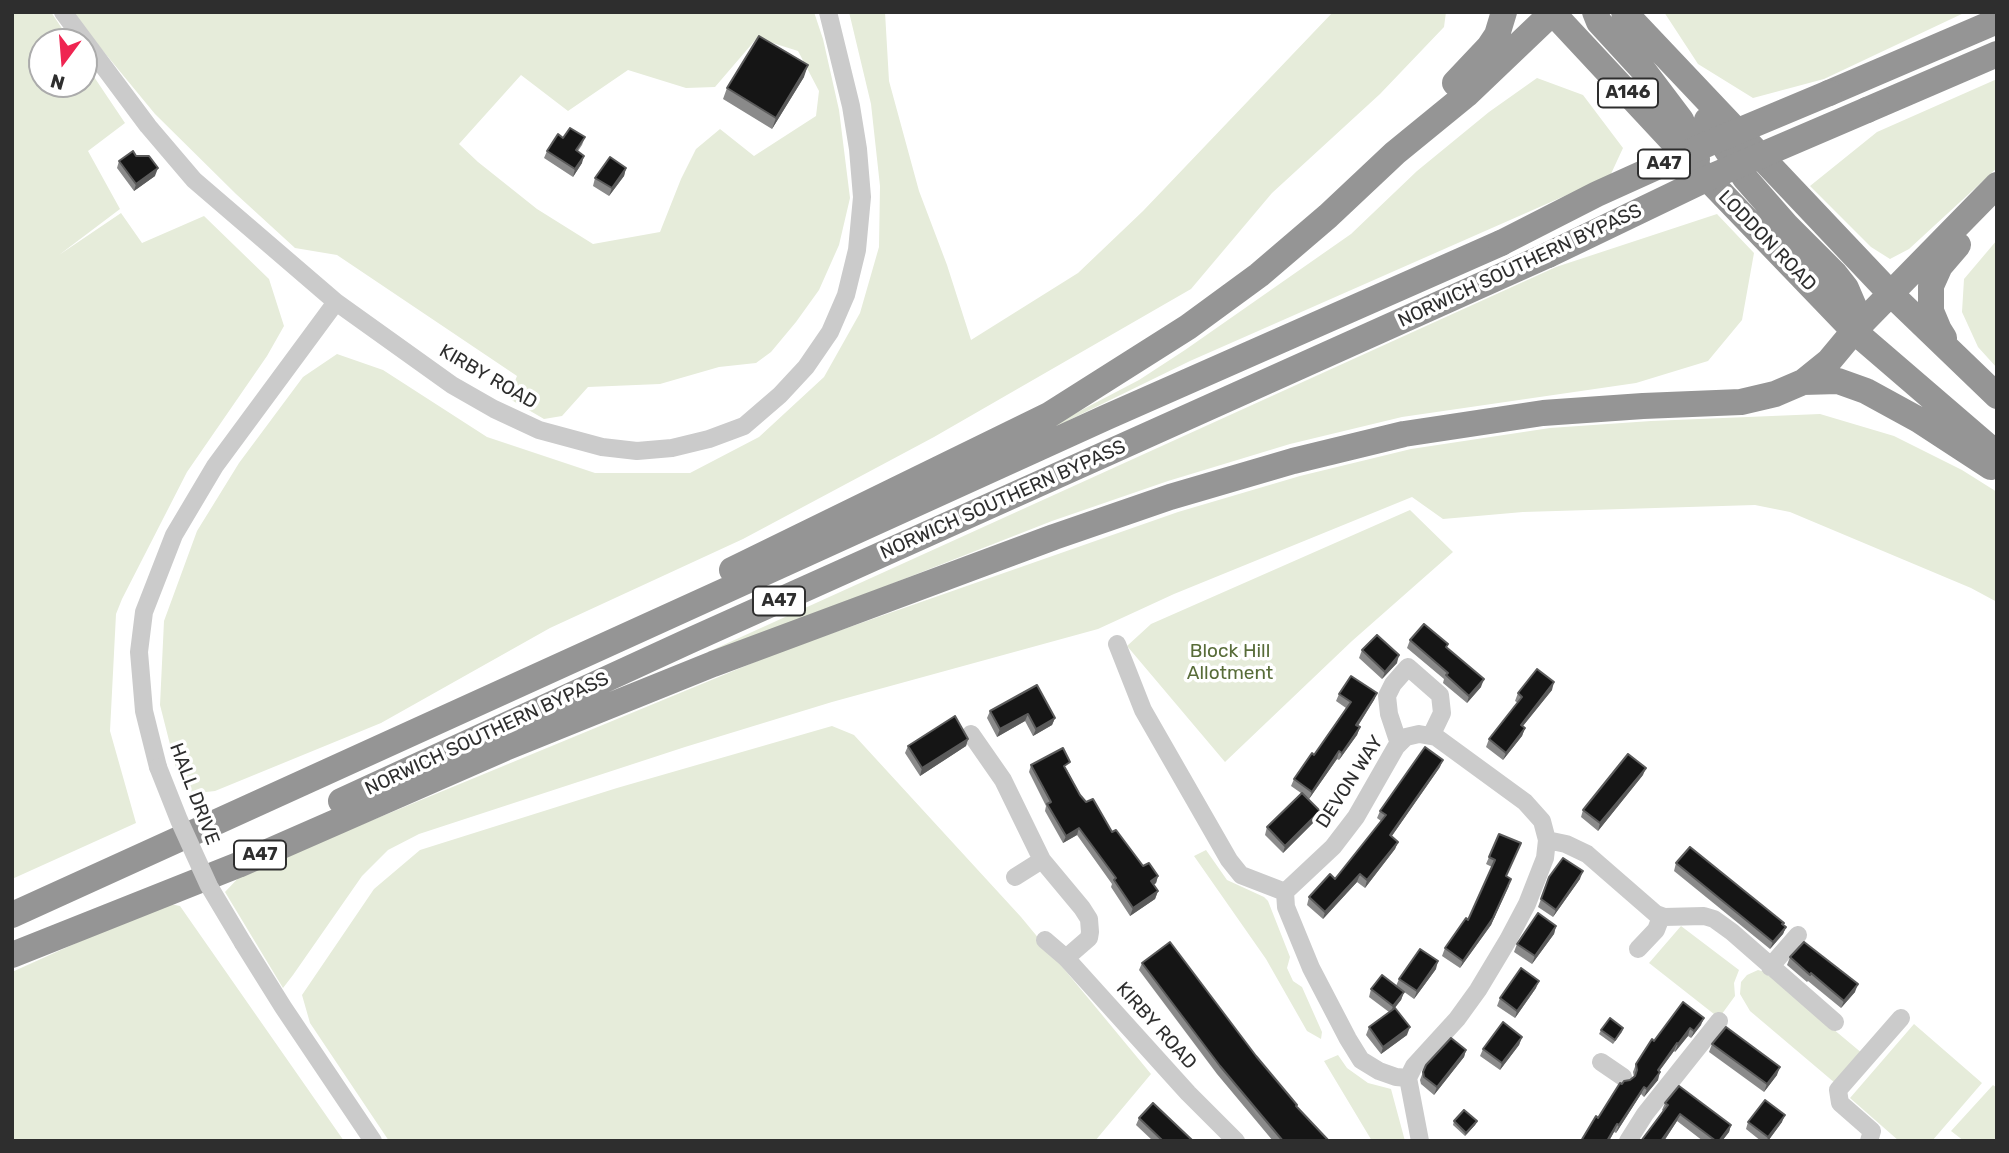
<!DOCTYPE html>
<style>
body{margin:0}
#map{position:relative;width:2009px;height:1153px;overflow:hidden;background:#fff;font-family:Rubik,sans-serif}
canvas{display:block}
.frame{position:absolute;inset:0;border:14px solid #2e2e2e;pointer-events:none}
.north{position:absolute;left:28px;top:28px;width:70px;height:70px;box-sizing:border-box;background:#fff;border:2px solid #ababab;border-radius:50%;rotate:196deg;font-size:19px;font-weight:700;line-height:28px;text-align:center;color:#2e2e2e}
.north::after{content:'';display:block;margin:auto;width:24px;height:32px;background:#ef2551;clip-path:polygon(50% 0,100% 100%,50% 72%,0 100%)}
</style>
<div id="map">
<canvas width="2009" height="1153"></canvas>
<div class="frame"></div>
<div class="north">N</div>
</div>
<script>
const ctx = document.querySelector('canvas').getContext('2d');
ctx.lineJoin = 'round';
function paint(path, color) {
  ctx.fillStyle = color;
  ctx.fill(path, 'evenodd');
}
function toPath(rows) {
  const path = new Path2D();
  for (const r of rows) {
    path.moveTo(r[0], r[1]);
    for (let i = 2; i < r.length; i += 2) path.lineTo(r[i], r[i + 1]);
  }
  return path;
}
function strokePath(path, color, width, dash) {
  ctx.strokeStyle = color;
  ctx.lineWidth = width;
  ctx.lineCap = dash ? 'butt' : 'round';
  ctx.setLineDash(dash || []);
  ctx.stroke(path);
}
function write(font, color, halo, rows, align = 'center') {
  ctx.font = font + ' Rubik,sans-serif';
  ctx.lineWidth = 7;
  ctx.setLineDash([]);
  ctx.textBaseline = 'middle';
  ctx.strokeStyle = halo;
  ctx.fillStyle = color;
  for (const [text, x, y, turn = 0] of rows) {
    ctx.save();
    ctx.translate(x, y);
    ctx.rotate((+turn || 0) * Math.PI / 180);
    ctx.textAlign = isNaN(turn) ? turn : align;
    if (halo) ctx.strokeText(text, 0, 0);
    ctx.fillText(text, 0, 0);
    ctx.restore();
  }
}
paint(toPath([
 [12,12,51,12,71,42,42,42,42,84,84,84,84,62,125,123,88,151,120,209,59,255,121,213,142,243,204,216,269,279,284,326,267,356,187,472,122,599,116,614,110,731,136,823,12,879],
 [71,12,814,12,823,39,839,110,850,198,839,245,819,290,796,322,771,352,756,363,719,367,660,384,588,387,562,416,544,419,508,398,517,376,337,255,295,248,236,194,155,114],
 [757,38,798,51,819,91,816,116,754,156,720,129,696,149,681,179,660,232,593,244,537,209,478,162,459,144,521,75,568,111,628,70,686,88,715,87],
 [849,12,885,12,889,81,919,191,947,265,971,340,1078,273,1143,211,1333,12,1446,12,1444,27,1380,94,1272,193,1191,289,934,437,743,539,550,628,381,723,215,791,188,794,177,772,160,705,164,621,197,531,239,463,303,377,337,354,383,370,487,437,595,473,690,473,759,437,824,377,860,313,879,247,880,186,871,104],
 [1664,12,1966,12,1824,79,1753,98,1698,64],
 [1537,78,1583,95,1623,148,1610,176,1190,361,1057,426,1055,424,1139,380,1185,350,1351,234,1417,171,1489,112],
 [1997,79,1997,168,1909,249,1890,259,1871,247,1810,186,1877,132],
 [1717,214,1754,253,1742,320,1708,361,1636,383,1402,417,1290,444,1168,481,1052,521,710,655,708,652,1556,267],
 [1997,240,1997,368,1978,347,1962,312,1964,279],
 [1820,414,1894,436,1962,470,1997,492,1997,602,1971,588,1790,512,1755,505,1523,512,1443,519,1412,497,1174,594,1098,629,832,702,685,747,419,834,388,850,362,876,293,975,283,988,225,892,242,874,784,650,1178,512,1300,476,1411,449,1550,428,1651,421],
 [1410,510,1453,552,1352,641,1225,762,1127,646,1151,624],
 [832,726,854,735,1021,917,1151,1074,1095,1141,389,1141,310,1023,302,995,374,889,420,850,617,788],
 [1206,850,1227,880,1264,897,1268,901,1290,957,1287,968,1293,981,1302,987,1322,1032,1321,1039,1307,1031,1266,959,1194,856],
 [165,903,180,906,344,1141,12,1141,12,972],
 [1681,926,1739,970,1734,983,1735,996,1719,1018,1649,963],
 [1758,970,1765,972,1863,1054,1835,1083,1750,1011,1740,994,1741,982,1747,975],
 [1914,1024,1982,1083,1932,1141,1899,1141,1850,1098],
 [1338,1055,1347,1068,1368,1083,1391,1089,1405,1141,1372,1141,1324,1061],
 [1993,1085,1997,1088,1997,1141,1964,1141,1951,1131]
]), '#e6ecda');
strokePath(toPath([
 [63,12,148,126,194,180,336,302,452,385,494,409,539,430,602,447,637,451,672,448,709,439,744,426,780,395,806,367,830,332,846,295,857,250,862,197,858,149,851,106,828,12],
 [1117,644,1143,710,1229,860,1241,875,1285,892],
 [971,734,1003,780,1042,860,1082,908,1089,919,1090,932,1089,938,1066,958],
 [1399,744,1389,714,1387,696,1393,684,1408,667,1440,695,1442,713,1431,736],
 [158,767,144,711,139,652,144,612,174,535,215,466,336,302],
 [1547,840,1566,844,1587,854,1656,914,1664,917,1704,916,1714,919,1732,932,1835,1022],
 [1015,877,1042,860],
 [1045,940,1066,958,1188,1093,1236,1141],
 [243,943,283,1007,373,1141],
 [1638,949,1656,930,1661,917],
 [1770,967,1798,935],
 [1601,1062,1623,1077],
 [1408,1078,1396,1077,1379,1071,1361,1060,1348,1039,1311,968,1286,907,1285,892,1333,847,1356,817,1396,747,1406,737,1419,734,1436,737,1525,802,1542,821,1547,840,1545,858,1527,904,1508,940,1478,990,1457,1019,1414,1066,1408,1078,1420,1141],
 [1628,1141,1645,1114,1719,1021],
 [1869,1141,1872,1131,1840,1103,1838,1090,1901,1018]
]), '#cbcbcb', 18);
strokePath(toPath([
 [1552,12,1703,174,1854,331,1997,454],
 [1595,12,1599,22,1644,71,1681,120,1697,159],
 [1624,12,1890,293,1997,396],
 [1455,83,1489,47,1497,35,1504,12],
 [1829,93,1997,21],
 [1867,110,1997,54],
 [1707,120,1745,178,1787,226,1835,274,1846,288,1855,309,1854,331],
 [1944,338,1939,330,1931,311,1931,286,1940,266,1958,245],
 [1803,382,1838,381,1866,391,1919,420,1991,467],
 [732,570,1049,415,1188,327,1259,275,1328,216,1395,153,1466,95,1553,12],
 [341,801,689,641,1548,255],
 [12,915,1107,417,1501,243],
 [12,955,238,865,505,748,713,664,1054,537,1170,497,1293,461,1404,434,1543,413,1643,406,1741,402,1775,394,1803,382,1829,361,1854,331,1997,185]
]), '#959595', 26);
strokePath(toPath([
 [158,767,179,820,209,886,243,943]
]), '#cbcbcb', 18);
strokePath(toPath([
 [1501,243,1597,194,1712,142,1829,93],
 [1548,255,1706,179,1867,110]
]), '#959595', 26);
paint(toPath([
 [804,77,772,129,723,99,727,88],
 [585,137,582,145,578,151,582,163,573,177,544,158,547,151,563,138],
 [136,156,155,176,134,191,117,168,119,161],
 [626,168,624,176,609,196,593,186,595,178],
 [1410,640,1447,648,1481,687,1467,703,1443,683,1444,679,1407,648],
 [1362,650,1397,663,1382,679,1359,658],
 [1037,685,1055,718,1052,725,1033,736,1025,721,997,737,987,718,990,711],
 [1552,690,1523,726,1525,728,1522,736,1503,760,1486,747,1489,739,1518,703,1515,701,1518,693],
 [1377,693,1374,700,1358,726,1360,727,1357,735,1339,760,1337,759,1309,799,1305,796,1317,819,1283,853,1265,835,1267,827,1301,793,1291,786,1294,779,1314,755,1346,708,1336,701,1339,694],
 [968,739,966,746,920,776,905,753,908,746],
 [1031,765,1067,770,1080,795,1086,802,1143,866,1158,876,1156,883,1153,885,1158,891,1155,899,1130,916,1111,887,1112,884,1077,835,1063,843,1045,811,1046,806,1029,772],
 [1440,767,1391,837,1398,842,1395,849,1365,888,1357,882,1323,919,1307,905,1309,897,1335,879,1381,821,1377,818,1380,811],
 [1643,775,1598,831,1581,817,1583,810],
 [1499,834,1509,886,1491,925,1460,968,1442,956,1445,948,1468,920,1492,867,1486,864],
 [1676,863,1783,924,1786,927,1783,934,1770,949,1674,871],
 [1549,877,1580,879,1553,917,1538,907],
 [1556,926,1554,934,1532,964,1514,952,1517,944],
 [1790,957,1855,992,1841,1008,1808,981,1807,982,1787,965],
 [1142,963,1256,1056,1297,1105,1297,1107,1329,1141,1273,1141,1217,1074,1139,970],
 [1436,969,1414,999,1396,986,1399,979],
 [1536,988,1515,1018,1497,1006,1500,998],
 [1371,989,1404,992,1401,1000,1393,1009,1407,1035,1381,1054,1366,1035,1369,1027,1389,1012,1369,997],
 [1701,1025,1691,1038,1688,1036,1675,1052,1674,1051,1659,1071,1658,1080,1644,1097,1641,1094,1616,1133,1614,1132,1609,1141,1581,1141,1622,1084,1634,1077,1633,1072,1636,1064,1654,1041],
 [1623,1028,1622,1032,1613,1044,1599,1034,1601,1030],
 [1522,1037,1519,1045,1500,1070,1480,1056,1483,1049],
 [1712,1044,1777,1075,1764,1092,1709,1052],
 [1466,1050,1464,1057,1434,1095,1421,1084,1420,1080,1423,1072],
 [1665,1103,1731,1125,1729,1132,1722,1141,1703,1141,1677,1121,1664,1141,1641,1141,1663,1111,1662,1110],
 [1139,1118,1191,1141,1153,1141,1136,1125],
 [1454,1121,1477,1121,1475,1125,1465,1136,1453,1125],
 [1748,1122,1782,1122,1768,1141,1761,1141,1746,1129]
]), '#8a8a8a');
paint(toPath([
 [808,65,804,77,772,129,776,118],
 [584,156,582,163,573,177,575,169],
 [158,168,155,176,134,191,136,184],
 [626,168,624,176,609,196,612,188],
 [1399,655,1397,663,1382,679,1385,672],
 [1484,679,1481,687,1467,703,1469,696],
 [1554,682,1552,690,1518,732,1521,725],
 [1377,693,1374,700,1354,732,1356,725],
 [1028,714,1025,721,997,737,1000,729],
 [1055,718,1052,725,1033,736,1036,729],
 [1360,727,1357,735,1339,760,1342,753],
 [1525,728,1522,736,1503,760,1506,753],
 [968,739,966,746,920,776,922,768],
 [1339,751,1337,759,1309,799,1312,792],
 [1443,760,1440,767,1387,843,1390,835],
 [1646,768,1643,775,1598,831,1600,823],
 [1320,811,1317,819,1283,853,1285,846],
 [1079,828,1077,835,1063,843,1066,836],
 [1398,842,1395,849,1365,888,1367,880],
 [1583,871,1580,879,1553,917,1556,910],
 [1360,874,1357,882,1323,919,1325,912],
 [1158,876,1156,883,1148,889,1151,881],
 [1511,879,1491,925,1460,968,1463,961],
 [1158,891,1155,899,1130,916,1133,908],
 [1556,926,1554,934,1532,964,1535,956],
 [1786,927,1783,934,1770,949,1773,942],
 [1438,961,1436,969,1414,999,1417,991],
 [1539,981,1536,988,1515,1018,1517,1011],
 [1858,984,1855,992,1841,1008,1844,1001],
 [1404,992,1401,1000,1391,1013,1393,1006],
 [1704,1018,1701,1025,1691,1038,1694,1031],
 [1410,1027,1407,1035,1381,1054,1383,1047],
 [1690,1028,1688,1036,1675,1052,1678,1044],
 [1522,1037,1519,1045,1500,1070,1502,1063],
 [1677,1043,1674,1051,1655,1077,1658,1070],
 [1466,1050,1464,1057,1434,1095,1437,1087],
 [1780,1067,1777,1075,1764,1092,1767,1084],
 [1660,1072,1658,1080,1644,1097,1647,1089],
 [1644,1087,1641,1094,1616,1133,1619,1125],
 [1680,1114,1677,1121,1664,1141,1661,1141],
 [1785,1115,1782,1122,1768,1141,1767,1141,1768,1137],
 [1477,1121,1475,1125,1465,1136,1466,1133],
 [1617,1124,1614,1132,1609,1141,1607,1141],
 [1731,1125,1729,1132,1722,1141,1719,1141]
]), '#5b5b5b');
const building = toPath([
 [759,36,808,65,776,118,727,88,759,36],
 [570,128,585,137,576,150,584,156,575,169,547,151,558,134,563,138,570,128],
 [133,151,136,156,149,156,158,168,136,184,119,161,133,151],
 [610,157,626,168,612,188,595,178,610,157],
 [1424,624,1448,644,1446,647,1484,679,1469,696,1446,675,1448,673,1410,640,1424,624],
 [1377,635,1399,655,1385,672,1362,650,1377,635],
 [1537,669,1554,682,1521,725,1525,728,1506,753,1489,739,1522,697,1518,693,1537,669],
 [1351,676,1377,693,1356,725,1360,727,1342,753,1339,751,1312,792,1294,779,1312,753,1314,755,1351,702,1339,694,1351,676],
 [1037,685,1055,718,1036,729,1028,714,1000,729,990,711,1037,685],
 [955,716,968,739,922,768,908,746,955,716],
 [1425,747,1443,760,1390,835,1398,842,1367,880,1360,874,1325,912,1309,897,1330,874,1335,879,1386,815,1380,811,1425,747],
 [1063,748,1070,762,1064,766,1080,795,1086,802,1093,799,1112,832,1116,830,1143,866,1149,863,1158,876,1151,881,1158,891,1133,908,1114,880,1116,878,1079,828,1066,836,1047,804,1051,802,1031,765,1063,748],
 [1628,754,1646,768,1600,823,1583,810,1628,754],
 [1302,793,1320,811,1285,846,1267,827,1302,793],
 [1499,834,1521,843,1506,876,1511,879,1493,918,1463,961,1445,948,1466,918,1468,920,1495,860,1489,857,1499,834],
 [1690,847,1784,923,1782,924,1786,927,1773,942,1676,863,1690,847],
 [1563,858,1583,871,1556,910,1541,899,1549,877,1563,858],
 [1538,913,1556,926,1535,956,1517,944,1538,913],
 [1170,942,1256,1056,1297,1105,1296,1106,1329,1141,1283,1141,1220,1066,1142,963,1170,942],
 [1804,942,1858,984,1844,1001,1811,973,1810,975,1790,957,1804,942],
 [1420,949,1438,961,1417,991,1399,979,1420,949],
 [1521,968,1539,981,1517,1011,1500,998,1521,968],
 [1382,975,1404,992,1393,1006,1371,989,1382,975],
 [1683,1002,1704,1018,1694,1031,1690,1028,1678,1044,1677,1043,1658,1070,1660,1072,1647,1089,1644,1087,1619,1125,1617,1124,1607,1141,1581,1141,1596,1116,1598,1118,1620,1083,1622,1084,1624,1081,1630,1080,1635,1076,1637,1070,1636,1064,1652,1039,1654,1041,1683,1002],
 [1395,1008,1410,1027,1383,1047,1369,1027,1395,1008],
 [1610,1018,1623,1028,1615,1040,1601,1030,1610,1018],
 [1503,1022,1522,1037,1502,1063,1483,1049,1503,1022],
 [1726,1027,1780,1067,1767,1084,1712,1044,1726,1027],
 [1451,1038,1466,1050,1437,1087,1424,1077,1423,1072,1426,1065,1451,1038],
 [1679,1086,1731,1125,1719,1141,1716,1141,1680,1114,1661,1141,1641,1141,1668,1105,1665,1103,1679,1086],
 [1765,1100,1785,1115,1768,1137,1748,1122,1765,1100],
 [1153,1103,1192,1140,1191,1141,1163,1141,1139,1118,1153,1103],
 [1464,1110,1477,1121,1466,1133,1454,1121,1464,1110]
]);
paint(building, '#151515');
strokePath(building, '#5b5b5b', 2);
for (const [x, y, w] of [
 [1628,93,60],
 [1664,164,52],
 [779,601,52],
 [260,855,52]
]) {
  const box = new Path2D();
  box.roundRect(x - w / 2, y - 14.5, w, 29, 5);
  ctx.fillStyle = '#fff';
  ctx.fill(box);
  strokePath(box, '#2e2e2e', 2);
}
write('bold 18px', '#2e2e2e', null, [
 ["A146",1628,93],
 ["A47",1664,164],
 ["A47",779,601],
 ["A47",260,855]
]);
write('19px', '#2e2e2e', '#fff', [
 ["LODDON ROAD",1767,241,46],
 ["NORWICH SOUTHERN BYPASS",1520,266,-25],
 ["KIRBY ROAD",488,377,30],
 ["NORWICH SOUTHERN BYPASS",1003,500,-24],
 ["NORWICH SOUTHERN BYPASS",487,734,-25],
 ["DEVON WAY",1350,782,-57],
 ["HALL DRIVE",194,794,69],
 ["KIRBY ROAD",1156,1026,48]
]);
write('19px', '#586c39', '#fff', [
 ["Block Hill",1230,652],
 ["Allotment",1230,674]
]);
</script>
